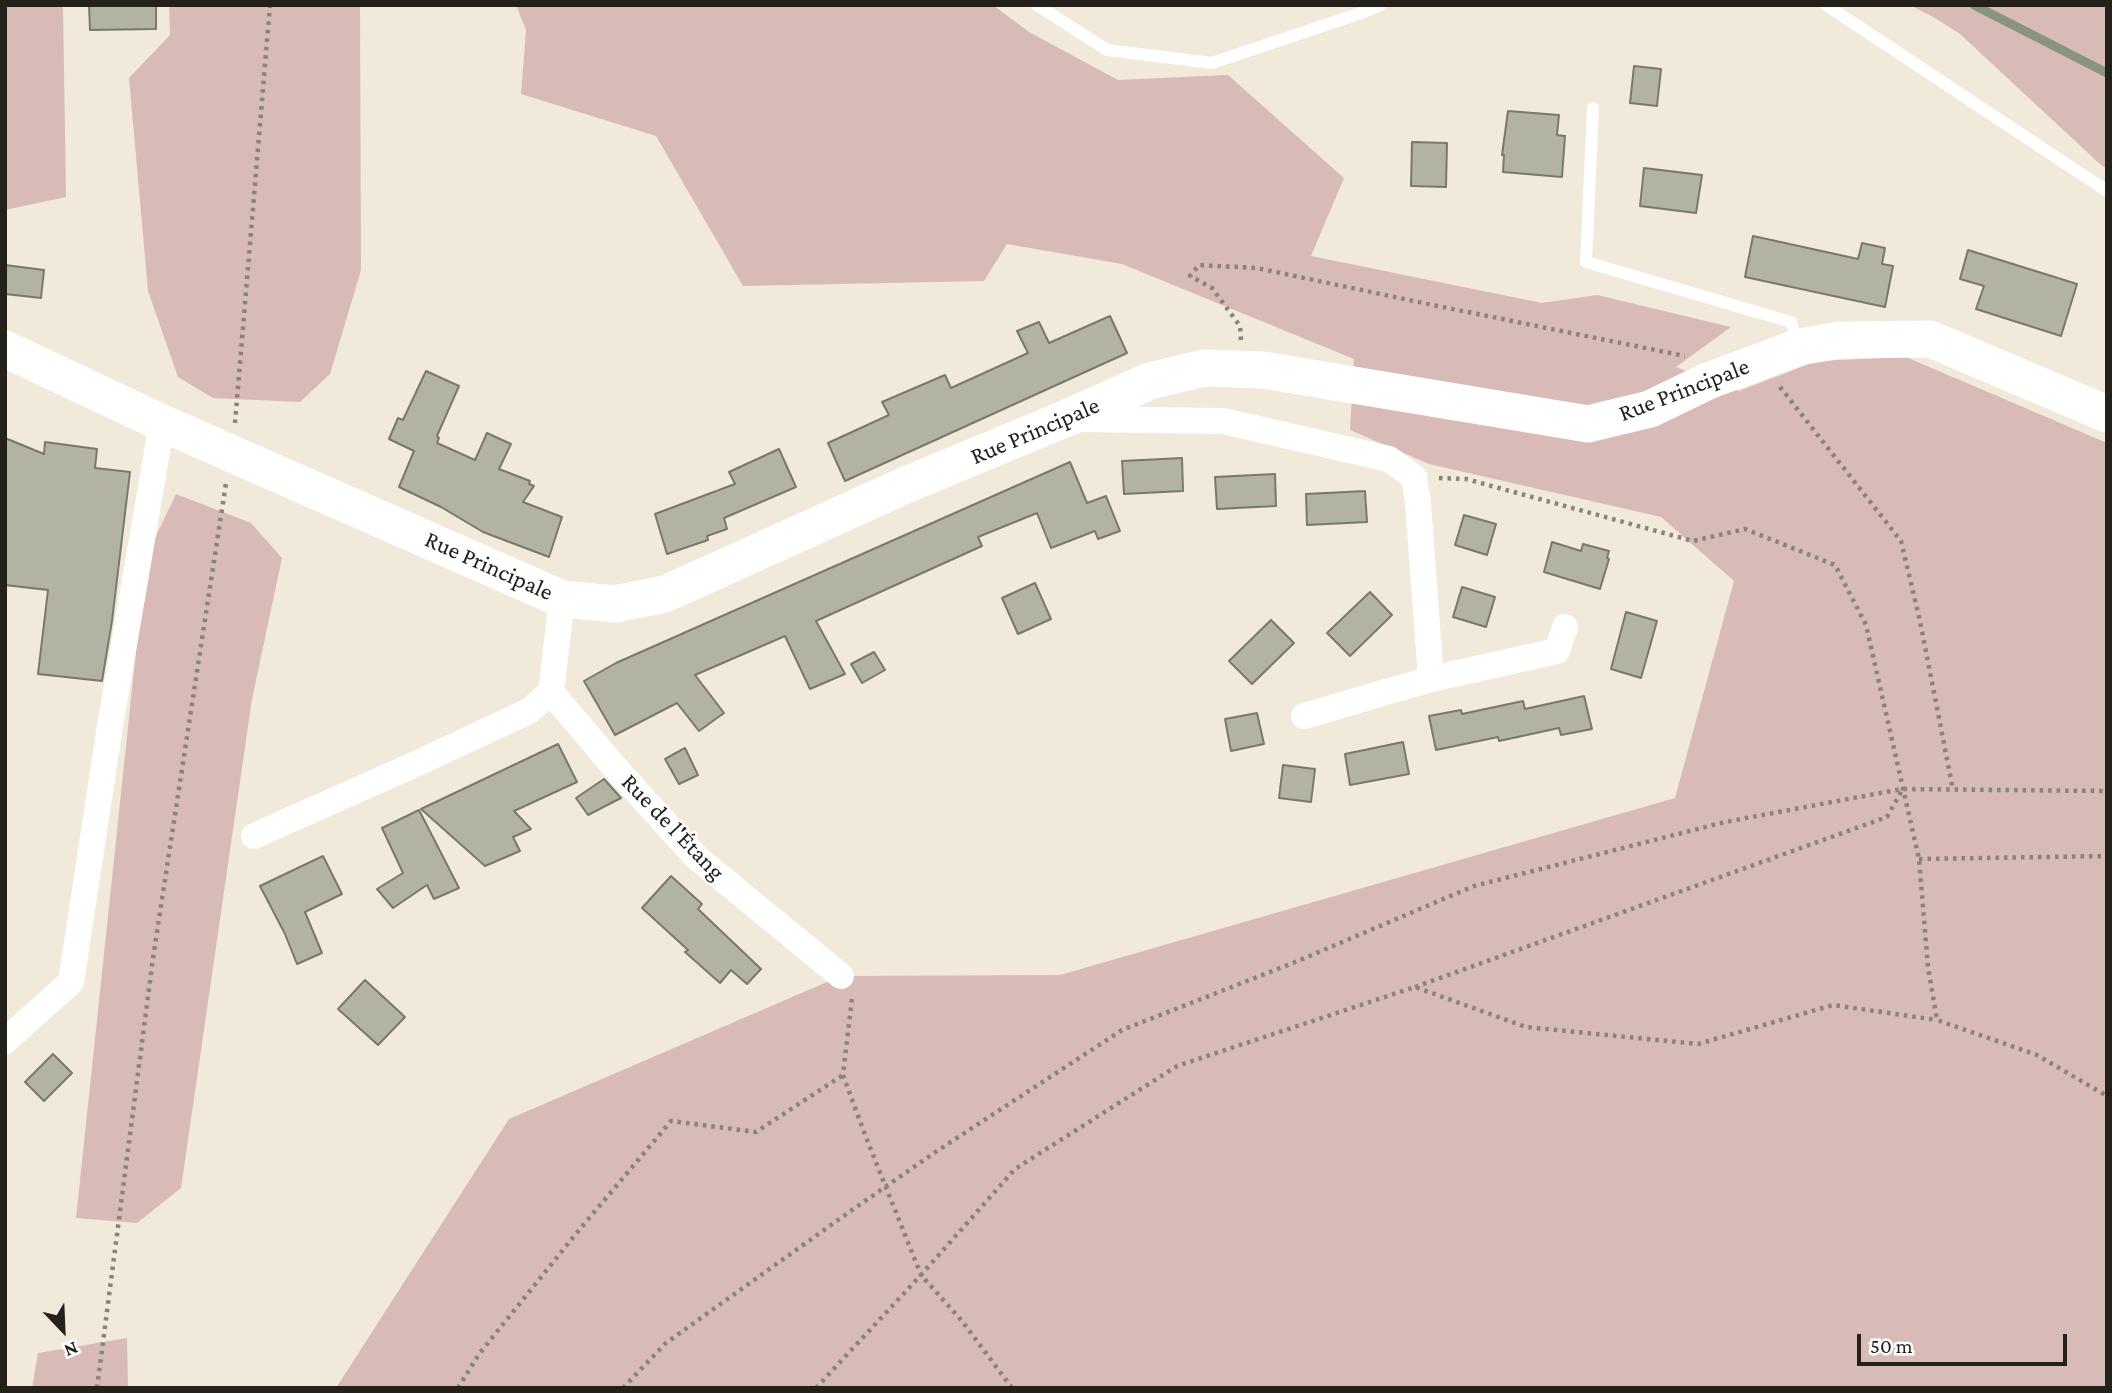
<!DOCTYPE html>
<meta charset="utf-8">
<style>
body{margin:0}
#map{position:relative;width:2112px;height:1393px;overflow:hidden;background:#f1e9da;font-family:"Crimson Pro",serif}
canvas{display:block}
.frame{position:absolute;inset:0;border:7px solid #24211c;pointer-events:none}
.north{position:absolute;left:28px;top:1295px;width:70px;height:70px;-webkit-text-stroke:5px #fff;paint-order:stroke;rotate:157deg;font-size:19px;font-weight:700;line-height:28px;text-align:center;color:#24211c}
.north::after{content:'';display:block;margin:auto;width:24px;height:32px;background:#24211c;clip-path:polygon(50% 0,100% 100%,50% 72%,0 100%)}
.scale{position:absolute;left:1857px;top:1334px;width:210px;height:32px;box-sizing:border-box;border:4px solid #24211c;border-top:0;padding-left:9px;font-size:21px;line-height:24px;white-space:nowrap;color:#24211c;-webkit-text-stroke:5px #fff;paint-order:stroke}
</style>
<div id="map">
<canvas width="2112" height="1393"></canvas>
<div class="frame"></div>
<div class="north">N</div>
<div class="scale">50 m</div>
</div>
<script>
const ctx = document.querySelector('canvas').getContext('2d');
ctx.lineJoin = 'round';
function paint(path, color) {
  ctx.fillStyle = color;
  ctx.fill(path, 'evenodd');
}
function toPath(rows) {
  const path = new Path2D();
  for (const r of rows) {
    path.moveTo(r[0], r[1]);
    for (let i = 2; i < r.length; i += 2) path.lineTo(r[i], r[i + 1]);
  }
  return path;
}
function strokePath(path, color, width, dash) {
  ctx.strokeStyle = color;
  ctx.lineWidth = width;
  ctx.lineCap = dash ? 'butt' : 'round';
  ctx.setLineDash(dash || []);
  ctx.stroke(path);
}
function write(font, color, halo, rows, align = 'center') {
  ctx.font = font + ' "Crimson Pro",serif';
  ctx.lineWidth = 5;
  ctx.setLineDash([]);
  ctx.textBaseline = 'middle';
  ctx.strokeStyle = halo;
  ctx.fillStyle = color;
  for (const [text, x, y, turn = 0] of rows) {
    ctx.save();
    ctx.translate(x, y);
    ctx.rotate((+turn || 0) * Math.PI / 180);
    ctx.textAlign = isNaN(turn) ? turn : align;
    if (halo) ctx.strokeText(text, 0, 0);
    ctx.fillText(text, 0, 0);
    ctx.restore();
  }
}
paint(toPath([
 [5,5,63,5,66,197,5,210],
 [169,5,360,5,361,270,330,374,300,402,213,398,178,377,148,291,129,78,170,35],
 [516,5,993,5,1029,32,1118,80,1228,75,1344,178,1311,256,1542,303,1597,295,1731,327,1676,367,1739,391,1817,361,1906,357,2107,443,2107,1388,336,1388,509,1119,841,976,1060,975,1675,798,1734,581,1661,517,1429,464,1350,430,1354,359,1122,264,1007,244,984,281,743,286,656,136,521,94,526,30],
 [1910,5,2107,5,2107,169,2101,165,1960,34,1935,18],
 [176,494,251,523,282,558,252,699,181,1188,137,1223,76,1218,146,557],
 [127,1338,128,1388,32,1388,38,1353]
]), '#d8bbb6');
strokePath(toPath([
 [1974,5,2107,73]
]), '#89947f', 9);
const building = toPath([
 [89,5,156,5,156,29,90,30,89,5],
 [1634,66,1661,69,1657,106,1630,103,1634,66],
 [1508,111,1559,115,1557,135,1565,136,1562,177,1503,172,1504,155,1502,155,1508,111],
 [1412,142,1447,143,1446,187,1411,186,1412,142],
 [1644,168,1702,175,1696,213,1640,206,1644,168],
 [1753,236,1858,259,1862,243,1885,248,1882,264,1893,266,1885,307,1745,277,1753,236],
 [1968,250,2077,284,2061,336,1976,309,1984,286,1960,279,1968,250],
 [5,265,44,270,41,298,5,294,5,265],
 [1110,316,1127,353,845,481,828,443,889,415,882,402,945,375,951,388,1028,353,1017,331,1039,322,1049,343,1110,316],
 [426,371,459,386,437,436,439,438,437,443,475,460,487,433,511,444,499,469,530,481,529,484,534,486,523,502,562,517,549,557,483,532,441,507,399,487,414,451,389,439,398,418,403,420,426,371],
 [5,438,44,454,45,442,97,449,95,468,130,472,112,621,102,681,38,674,48,590,5,585,5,438],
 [779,449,796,487,724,518,727,529,707,536,708,540,667,554,655,514,735,484,729,472,779,449],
 [1182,458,1183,491,1124,494,1122,461,1182,458],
 [1070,462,1087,503,1106,496,1120,531,1098,539,1095,531,1051,548,1037,513,978,537,982,546,816,621,845,674,810,689,785,636,695,675,724,713,699,731,677,703,615,735,584,681,616,663,1070,462],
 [1275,474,1276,506,1217,509,1215,477,1275,474],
 [1365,491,1367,522,1307,525,1306,494,1365,491],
 [1464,515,1496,524,1487,555,1455,545,1464,515],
 [1552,542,1581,551,1583,544,1609,551,1607,558,1609,559,1600,589,1544,572,1552,542],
 [1035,583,1051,619,1018,634,1002,598,1035,583],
 [1462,587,1495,597,1486,627,1453,617,1462,587],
 [1370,592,1392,615,1350,656,1327,633,1370,592],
 [1626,612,1657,621,1641,678,1611,669,1626,612],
 [1271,620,1294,643,1252,684,1229,661,1271,620],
 [874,652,885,670,862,683,851,664,874,652],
 [1584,696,1592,729,1561,735,1559,728,1499,741,1498,737,1436,750,1429,716,1461,710,1462,714,1523,701,1525,709,1584,696],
 [1257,713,1264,744,1231,751,1225,719,1257,713],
 [1403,742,1409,774,1350,785,1345,754,1403,742],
 [558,744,577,782,514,811,531,829,513,837,520,851,485,866,421,809,558,744],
 [685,748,698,775,679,784,665,759,685,748],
 [1283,765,1315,769,1311,802,1279,798,1283,765],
 [604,779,621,798,588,815,576,798,604,779],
 [419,810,459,888,434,899,427,885,393,908,377,889,403,873,382,828,419,810],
 [323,856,342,894,305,912,322,953,297,964,285,934,260,886,323,856],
 [671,876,702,904,698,909,761,969,747,984,731,970,720,983,685,952,688,950,642,908,671,876],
 [365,980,405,1017,378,1045,338,1009,365,980],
 [53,1054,72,1073,44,1101,25,1082,53,1054]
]);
paint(building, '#b3b3a4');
strokePath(building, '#79796b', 2);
strokePath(toPath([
 [1241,340,1240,326,1212,288,1190,276,1199,265,1257,268,1423,303,1685,356],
 [1780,387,1901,541,1920,621,1953,790],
 [235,423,270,5],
 [1439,478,1466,479,1693,541,1745,529,1835,565,1866,625,1919,859,1928,967,1937,1020,2037,1055,2107,1096],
 [1919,859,2107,856],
 [1415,987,1887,817,1902,790],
 [97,1388,153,958,226,483],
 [458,1388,479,1354,575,1235,671,1121,756,1132,843,1075],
 [623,1388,666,1343,852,1210,937,1151,1122,1030,1293,963,1474,886,1725,822,1902,789,2107,791],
 [816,1388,921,1275,867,1140,843,1075,852,998],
 [1012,1388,962,1321,921,1275,1015,1169,1177,1066,1415,987,1526,1027,1698,1044,1833,1005,1937,1020]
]), '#898379', 4.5, [3.5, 5]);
strokePath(toPath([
 [1037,5,1107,50,1212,63,1364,12,1380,5],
 [1826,5,2107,191],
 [1593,108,1586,262,1791,322,1798,344]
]), '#fff', 12);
strokePath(toPath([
 [1076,419,1223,421,1389,459,1414,477,1418,503,1431,679],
 [551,692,611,763,696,857,841,976],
 [1304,716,1431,679,1557,651,1565,627],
 [254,836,420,762,529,711,551,692,562,599],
 [5,1041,71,982,110,726,162,423]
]), '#fff', 26);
strokePath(toPath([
 [5,349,162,423,562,599,615,604,665,594,908,484,1067,418,1150,381,1204,368,1263,370,1588,424,1650,409,1708,381,1799,347,1840,340,1930,339,2107,414]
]), '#fff', 37);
write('24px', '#24211c', '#fff', [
 ["Rue Principale",1684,390,-21],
 ["Rue Principale",1035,431,-23],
 ["Rue Principale",489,566,24],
 ["Rue de l'Étang",673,827,46]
]);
</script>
